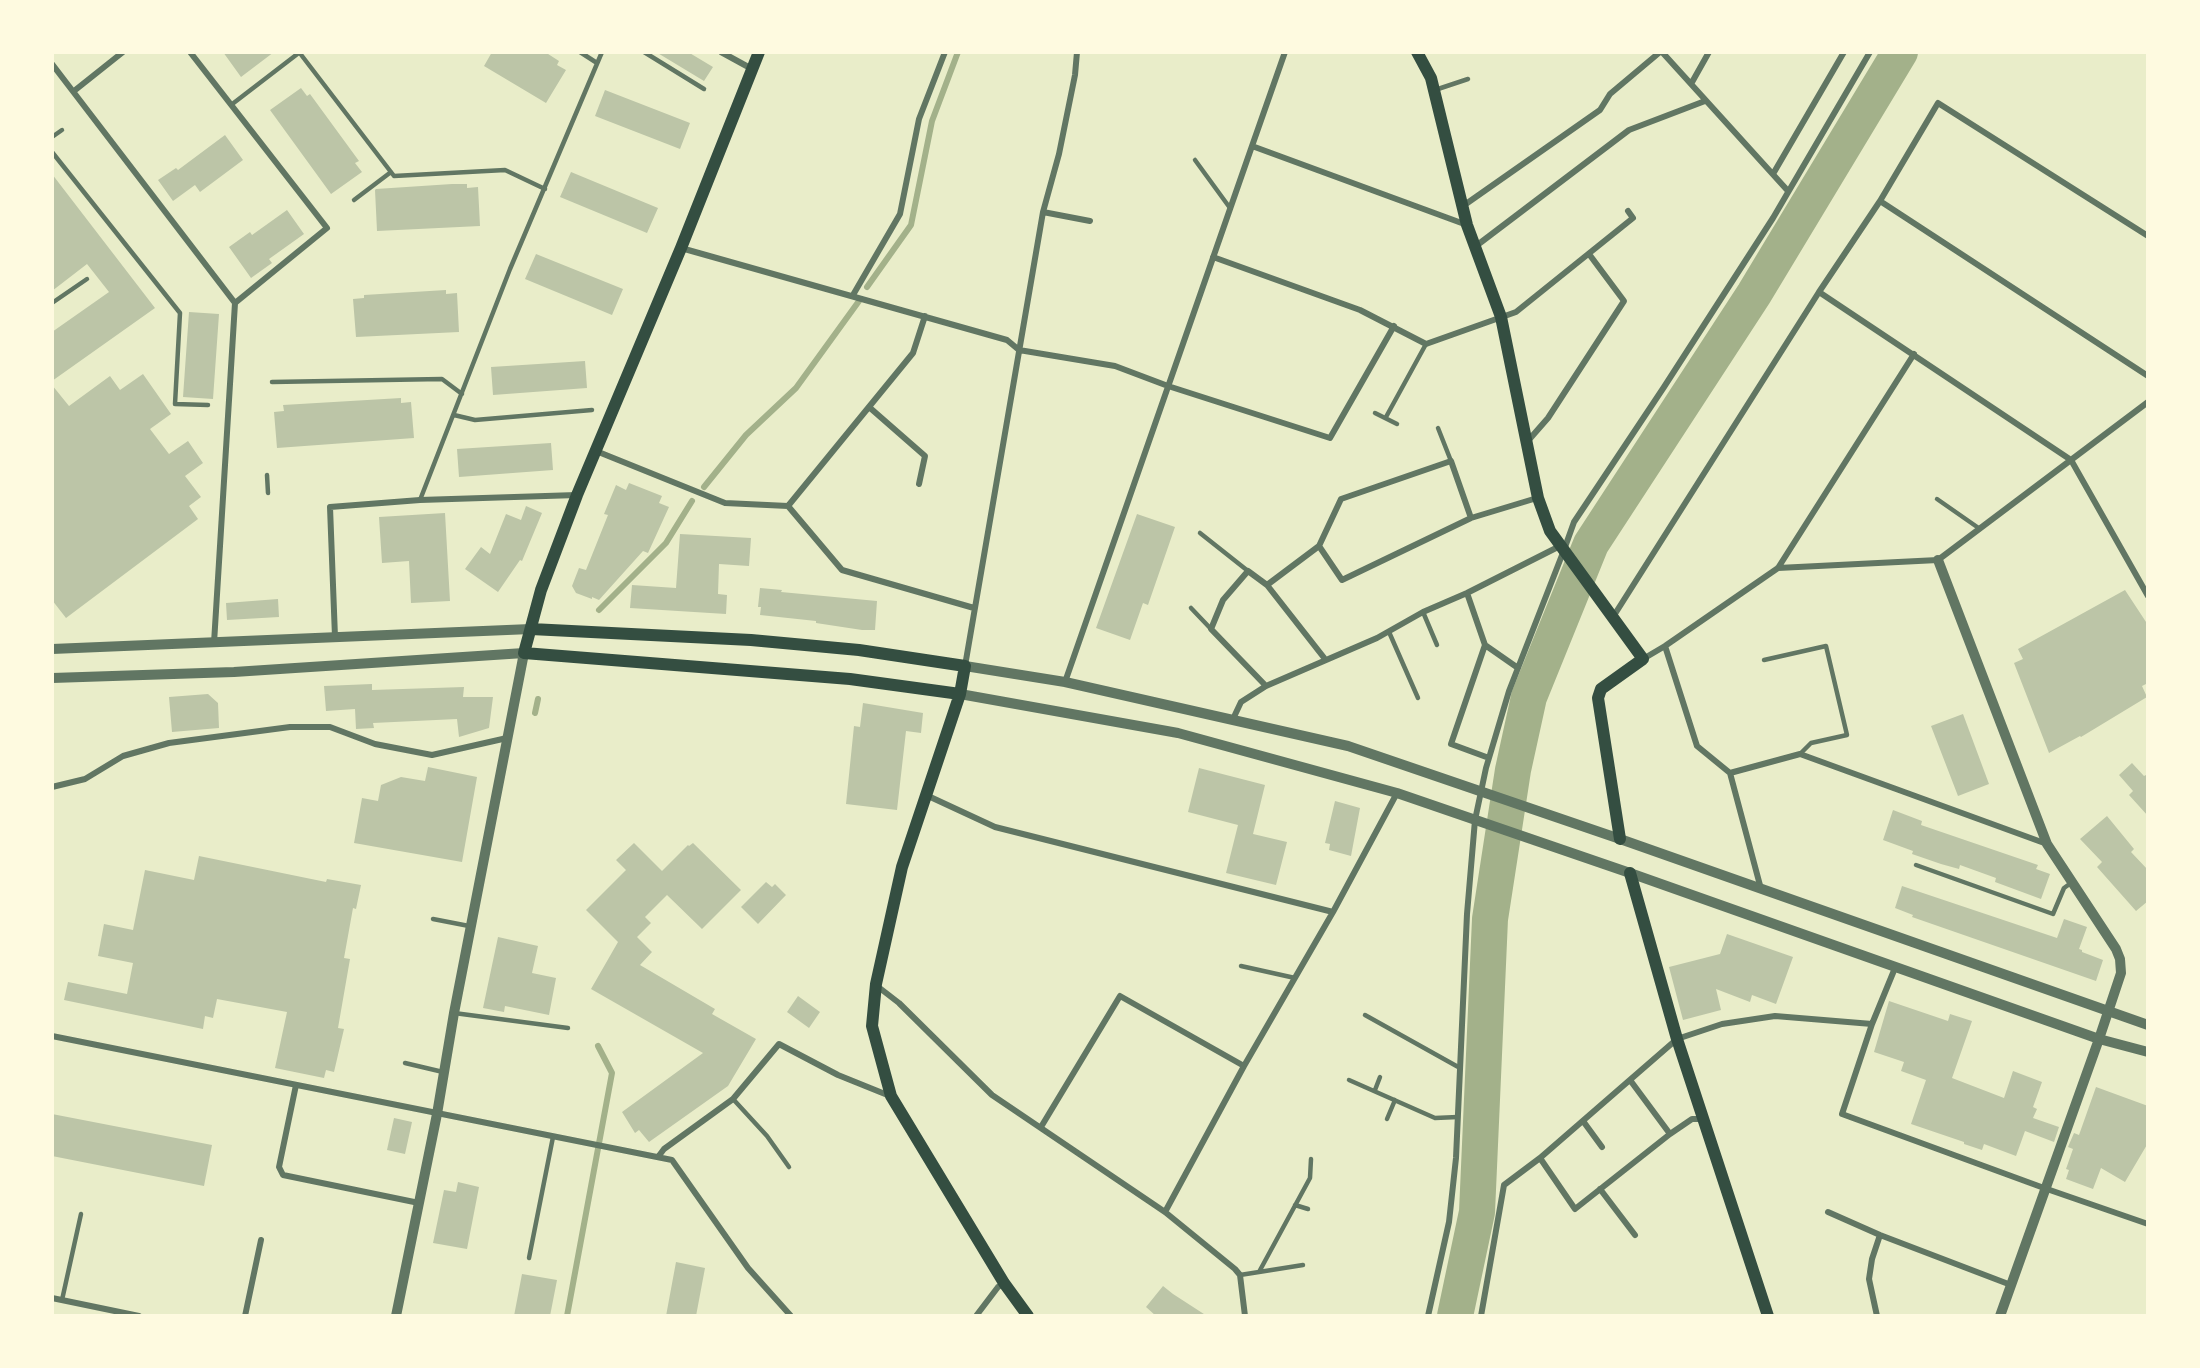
<!DOCTYPE html>
<style>
body{margin:0}
#map{position:relative;width:2200px;height:1368px;overflow:hidden;background:#e9edc9;font-family:"Varela Round",sans-serif}
canvas{display:block}
.frame{position:absolute;inset:0;border:54px solid #fefae0;pointer-events:none}
</style>
<div id="map">
<canvas width="2200" height="1368"></canvas>
<div class="frame"></div>
</div>
<script>
const ctx = document.querySelector('canvas').getContext('2d');
ctx.lineJoin = 'round';
function toPath(rows) {
  const path = new Path2D();
  for (const r of rows) {
    path.moveTo(r[0], r[1]);
    for (let i = 2; i < r.length; i += 2) path.lineTo(r[i], r[i + 1]);
  }
  return path;
}
function strokePath(path, color, width, dash) {
  ctx.strokeStyle = color;
  ctx.lineWidth = width;
  ctx.lineCap = dash ? 'butt' : 'round';
  ctx.setLineDash(dash || []);
  ctx.stroke(path);
}
function paint(path, color) {
  ctx.fillStyle = color;
  ctx.fill(path, 'evenodd');
}
strokePath(toPath([
 [867,287,911,225,932,121,958,52],
 [704,487,746,435,796,388,859,301],
 [599,610,666,543,692,501],
 [535,713,538,699],
 [567,1316,612,1073,598,1046]
]), '#a3b18a', 6);
strokePath(toPath([
 [1455,1316,1477,1212,1490,919,1513,770,1529,697,1591,544,1754,294,1900,52]
]), '#a3b18a', 36);
paint(toPath([
 [223,52,274,52,241,77],
 [492,52,545,52,559,61,557,65,566,70,546,103,484,66],
 [656,52,688,52,713,67,704,81],
 [301,88,307,96,310,94,359,161,355,163,362,172,331,194,270,110],
 [605,90,690,123,680,149,595,116],
 [225,135,243,160,200,192,195,185,173,201,158,180,176,168,178,170],
 [571,172,658,208,647,233,560,197],
 [52,174,155,308,52,381,52,332,109,292,87,264,52,291],
 [452,184,467,184,467,188,478,187,480,226,377,231,375,190,376,189],
 [287,210,304,234,269,259,272,263,251,278,229,247,250,232,252,235],
 [536,254,623,289,612,315,525,279],
 [446,290,446,294,457,293,459,332,356,337,353,299,364,298,364,295],
 [189,312,219,314,213,399,183,397],
 [585,361,587,388,493,395,491,367],
 [143,374,171,414,150,429,169,454,188,441,203,463,185,476,201,497,189,506,198,519,66,618,52,600,52,385,69,406,110,376,120,390],
 [401,398,401,403,411,402,414,438,277,448,274,412,284,411,283,405],
 [551,443,553,470,459,477,457,449],
 [629,483,662,496,659,503,669,507,648,553,643,551,599,600,592,597,592,599,576,593,572,586,579,568,586,570,608,515,604,514,616,485,626,490],
 [526,506,542,513,522,561,520,560,498,592,465,569,481,547,490,554,506,514,521,520],
 [445,513,450,601,411,603,409,561,382,563,379,517],
 [1137,514,1175,527,1148,605,1143,603,1130,640,1096,628],
 [680,534,751,538,749,566,719,564,718,594,727,595,726,614,630,608,632,585,676,588],
 [760,588,782,590,781,592,877,601,875,630,862,630,816,623,816,621,760,615,761,607,758,607],
 [2125,590,2148,625,2148,683,2142,686,2147,697,2081,737,2080,736,2049,753,2014,663,2023,659,2018,649],
 [278,599,279,617,227,620,226,603],
 [372,684,372,690,464,687,463,697,493,697,489,728,459,737,457,719,373,723,374,728,356,729,355,709,326,711,324,686],
 [208,694,218,703,219,728,172,732,169,697],
 [863,703,923,713,921,733,906,731,897,810,846,804,854,726,860,727],
 [1963,714,1989,784,1958,796,1931,726],
 [2132,763,2144,776,2148,774,2148,816,2129,795,2133,791,2119,775],
 [428,767,477,777,462,862,354,843,362,798,378,801,381,785,401,777,425,781],
 [1199,768,1265,785,1253,834,1287,842,1276,885,1226,873,1238,825,1188,812],
 [1335,801,1360,808,1351,856,1329,850,1330,844,1325,843],
 [1893,810,1922,821,1921,825,2038,865,2036,869,2050,874,2041,899,1995,882,1996,878,1960,865,1959,869,1941,864,1912,854,1913,851,1883,840],
 [2107,816,2134,849,2131,852,2148,870,2148,901,2136,911,2097,867,2102,862,2080,839],
 [634,843,662,871,688,845,689,846,693,843,741,890,702,929,667,895,645,917,651,923,637,937,652,952,640,965,715,1009,712,1014,756,1039,728,1086,649,1142,639,1130,635,1133,622,1112,703,1053,591,989,618,942,586,910,626,870,616,860],
 [199,856,326,882,327,879,361,885,356,909,353,908,344,958,350,959,338,1028,344,1029,334,1072,326,1070,324,1078,275,1068,287,1012,217,999,213,1018,205,1016,203,1029,64,1000,68,982,127,994,133,963,98,956,104,924,133,930,145,870,194,880],
 [766,882,772,887,775,884,786,895,758,924,741,907],
 [1902,886,2057,938,2064,919,2087,927,2079,949,2082,950,2082,952,2103,960,2096,981,1912,917,1913,915,1895,908],
 [1727,934,1793,957,1776,1004,1752,995,1750,1002,1716,989,1721,1010,1683,1020,1669,967,1720,954],
 [498,937,538,946,532,973,556,978,549,1015,505,1006,504,1012,483,1008],
 [798,996,820,1012,809,1028,787,1012],
 [1889,1001,1948,1021,1950,1014,1972,1021,1952,1078,2004,1098,2013,1071,2042,1082,2033,1107,2037,1109,2033,1118,2059,1127,2054,1142,2025,1131,2016,1156,1984,1144,1982,1150,1964,1144,1964,1142,1911,1124,1926,1080,1901,1071,1904,1062,1874,1052],
 [2096,1087,2148,1106,2148,1143,2125,1182,2101,1168,2093,1189,2066,1179,2069,1170,2066,1169,2073,1149,2068,1147,2074,1133,2079,1135],
 [52,1114,212,1145,204,1186,52,1156],
 [394,1118,412,1122,405,1154,387,1150],
 [458,1182,479,1187,467,1249,433,1243,444,1190,456,1192],
 [676,1262,705,1268,696,1316,666,1316],
 [522,1274,557,1280,550,1316,514,1316],
 [1163,1286,1173,1294,1207,1316,1156,1316,1146,1307]
]), '#bcc5a7');
strokePath(toPath([
 [299,52,394,176,505,170,545,189],
 [580,52,597,63],
 [644,52,704,89],
 [1435,90,1468,79],
 [231,105,300,52],
 [52,137,62,130],
 [52,152,180,313,175,404,208,405],
 [1195,160,1230,208],
 [354,200,391,172],
 [52,303,87,279],
 [272,382,442,379,462,394],
 [1375,413,1397,424],
 [454,415,475,420,592,410],
 [1386,417,1426,344],
 [1438,428,1451,461],
 [267,475,268,493],
 [1937,499,1980,529],
 [420,500,510,269,602,52],
 [1200,533,1248,571],
 [1191,608,1211,629],
 [1423,612,1437,645],
 [1389,632,1418,698],
 [1764,660,1826,646,1847,735,1811,743,1800,754],
 [1916,865,2053,914,2064,888,2071,883],
 [433,919,469,926],
 [1241,966,1295,978],
 [454,1013,568,1028],
 [1365,1015,1460,1068],
 [405,1063,443,1072],
 [1349,1080,1435,1118,1458,1117],
 [1375,1090,1380,1077],
 [733,1099,767,1136,789,1167],
 [1387,1119,1395,1100],
 [1295,1205,1308,1209],
 [529,1258,553,1137],
 [1259,1272,1303,1265],
 [1240,1275,1259,1272,1310,1178,1311,1159],
 [62,1300,81,1214]
]), '#617663', 4.5);
strokePath(toPath([
 [190,52,327,228,235,303],
 [721,52,752,69],
 [1662,52,1788,191],
 [52,64,235,303,214,643],
 [1691,84,1709,52],
 [74,91,123,52],
 [1252,146,1285,52],
 [1773,174,1844,52],
 [1880,201,2148,376],
 [1463,206,1600,110,1610,94,1660,52],
 [1043,212,1090,221],
 [1476,246,1629,130,1705,101],
 [681,248,1007,340,1019,350,1115,366,1168,386,1330,438,1394,326],
 [1213,257,1360,310,1426,344,1516,312,1633,218,1628,211],
 [1819,292,2071,460,2148,596],
 [853,295,900,214,919,119,945,52],
 [869,407,925,456,919,484],
 [1527,442,1548,418,1624,301,1589,254],
 [596,451,725,503,788,506,913,353,925,316],
 [788,506,842,570,974,608],
 [1319,546,1342,580,1471,518,1537,498],
 [1778,568,1938,560,2148,402],
 [1267,585,1319,546,1341,499,1451,461,1471,518],
 [1467,593,1485,645,1451,744,1489,758],
 [1613,617,1819,292,1880,201,1938,103,2148,236],
 [335,637,330,507,420,500,577,495],
 [1485,645,1518,668],
 [1665,646,1697,746,1730,773,1761,889],
 [1643,659,1665,646,1778,568,1914,354],
 [965,666,1043,212,1059,154,1075,75,1077,52],
 [1065,682,1252,146,1467,225],
 [1266,686,1211,629,1223,600,1248,571,1267,585,1325,659],
 [1233,719,1241,702,1266,686,1377,638,1423,612,1467,593,1560,546],
 [1730,773,1800,754,2047,844],
 [52,787,85,779,123,756,169,743,290,727,330,727,375,744,432,755,507,738],
 [926,795,995,827,1333,912],
 [1895,968,1872,1024,1842,1114,2044,1188,2148,1224],
 [877,986,899,1003,992,1095,1165,1212,1235,1269,1240,1275,1245,1316],
 [52,1036,672,1160,748,1268,791,1316],
 [296,1085,279,1167,283,1175,419,1203],
 [1583,1121,1602,1147],
 [1041,1127,1120,996,1244,1066],
 [1670,1134,1692,1119,1703,1119],
 [658,1157,664,1149,733,1099,779,1044,838,1075,890,1096],
 [1540,1158,1575,1209,1670,1134,1630,1080],
 [1600,1189,1635,1235],
 [1165,1212,1244,1066,1333,912,1397,793],
 [1828,1212,1880,1235,2011,1285],
 [52,1298,139,1316],
 [245,1316,261,1240],
 [976,1316,998,1287,1004,1283],
 [1428,1316,1449,1222,1456,1158,1467,914,1475,820,1486,768,1509,691,1564,550,1574,522,1664,387,1773,218,1870,52],
 [1481,1316,1504,1185,1540,1158,1677,1039,1722,1024,1775,1016,1872,1024],
 [1877,1316,1869,1279,1872,1259,1880,1235]
]), '#617663', 6);
strokePath(toPath([
 [1938,560,2047,844,2116,949,2120,959,2121,973,2099,1039,2000,1316],
 [52,649,531,629],
 [965,666,1065,682,1348,746,1620,839,2148,1025],
 [52,678,234,672,524,653,454,1013,437,1114,396,1316],
 [960,694,1178,733,1397,793,1630,873,2099,1039,2148,1052]
]), '#617663', 10);
strokePath(toPath([
 [759,52,681,248,577,495,541,590,524,653,850,679,960,694],
 [1417,52,1431,78,1467,225,1501,317,1538,498,1550,531,1643,659,1601,689,1598,698,1620,839],
 [531,629,751,640,859,650,965,666,960,694,902,867,876,984,872,1026,891,1096,1004,1283,1028,1316],
 [1630,873,1677,1039,1768,1316]
]), '#344e41', 12);
</script>
